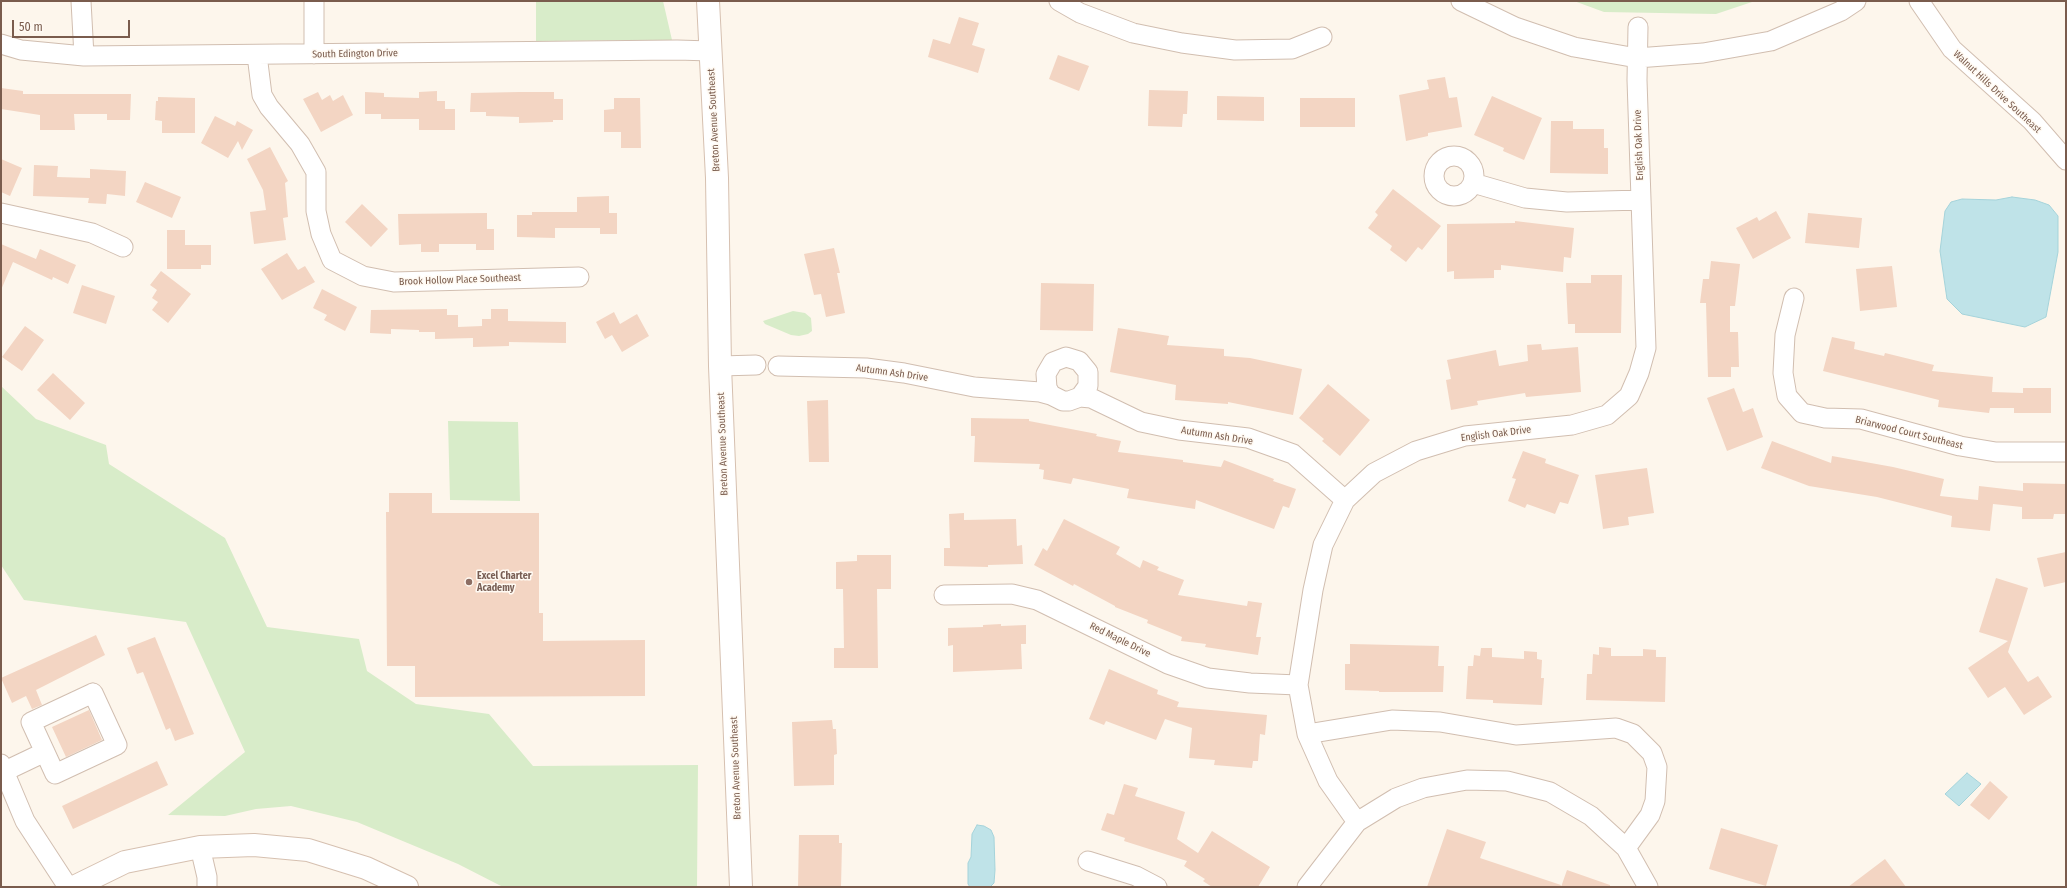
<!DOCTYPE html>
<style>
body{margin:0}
#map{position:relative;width:2067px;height:888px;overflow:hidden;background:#fdf6ec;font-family:"Fira Sans Condensed",sans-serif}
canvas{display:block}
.frame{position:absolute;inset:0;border:2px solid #7a5c4d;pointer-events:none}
.scale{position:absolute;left:12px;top:20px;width:118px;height:18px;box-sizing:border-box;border:2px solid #7a5c4d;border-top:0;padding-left:5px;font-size:12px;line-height:14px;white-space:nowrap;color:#7a5c4d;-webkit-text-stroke:3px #fffaf3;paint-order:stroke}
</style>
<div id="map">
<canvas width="2067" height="888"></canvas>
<div class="frame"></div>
<div class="scale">50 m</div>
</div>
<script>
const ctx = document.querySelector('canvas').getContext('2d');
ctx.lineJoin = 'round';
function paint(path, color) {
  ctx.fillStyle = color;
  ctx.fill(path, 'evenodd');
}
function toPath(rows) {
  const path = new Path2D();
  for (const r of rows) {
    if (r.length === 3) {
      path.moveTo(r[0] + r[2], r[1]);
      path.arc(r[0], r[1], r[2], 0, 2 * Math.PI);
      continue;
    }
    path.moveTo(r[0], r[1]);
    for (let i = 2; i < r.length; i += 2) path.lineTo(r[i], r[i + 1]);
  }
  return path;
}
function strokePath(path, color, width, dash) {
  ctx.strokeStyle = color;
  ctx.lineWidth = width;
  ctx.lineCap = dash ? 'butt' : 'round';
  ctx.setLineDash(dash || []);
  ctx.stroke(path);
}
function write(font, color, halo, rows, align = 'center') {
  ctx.font = font + ' "Fira Sans Condensed",sans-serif';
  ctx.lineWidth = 3;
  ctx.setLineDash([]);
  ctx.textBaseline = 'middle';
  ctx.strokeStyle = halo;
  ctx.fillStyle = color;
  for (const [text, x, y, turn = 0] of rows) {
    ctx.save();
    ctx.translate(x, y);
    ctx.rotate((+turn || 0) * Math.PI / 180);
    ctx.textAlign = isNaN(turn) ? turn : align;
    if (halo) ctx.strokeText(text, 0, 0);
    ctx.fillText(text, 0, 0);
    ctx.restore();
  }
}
paint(toPath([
 [536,1,663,1,672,40,536,41],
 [1574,1,1755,1,1716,14,1604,12],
 [793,311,805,313,811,318,812,331,808,334,799,336,791,335,765,324,763,321],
 [1,386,36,419,106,445,109,464,225,538,267,627,359,639,367,671,416,704,489,714,533,766,698,765,697,887,503,887,458,864,357,822,291,806,256,809,225,816,168,815,245,752,186,622,24,600,1,565],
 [448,421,518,422,520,501,450,500]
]), '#d8ecc9');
const water = toPath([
 [2012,197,2035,200,2049,205,2058,216,2058,252,2046,317,2025,327,1962,314,1947,299,1940,251,1945,211,1951,202,1962,199,1996,200,2012,197],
 [1967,773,1981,784,1959,806,1945,794,1967,773],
 [977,825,984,826,991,830,994,837,995,870,994,883,990,887,970,887,968,884,968,863,971,857,972,834,977,825]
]);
paint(water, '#bfe3e8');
strokePath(water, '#a5d3da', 1);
paint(toPath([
 [959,17,979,23,972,45,985,49,978,73,928,57,933,39,950,44],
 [1058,55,1089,66,1079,91,1049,79],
 [1445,77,1449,98,1457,97,1462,127,1428,133,1428,136,1406,141,1399,95,1429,89,1427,80],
 [1,88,23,91,23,94,131,94,130,120,107,120,107,114,74,114,75,130,40,130,40,115,1,109],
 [1149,90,1188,91,1187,114,1183,114,1182,127,1148,126],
 [437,91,437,101,445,101,445,109,455,109,455,130,419,130,419,119,381,119,381,114,365,114,365,92,384,93,384,97,419,98,419,92],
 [318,92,322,100,330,95,333,101,343,95,353,115,321,132,303,99],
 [519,92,554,92,554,99,563,99,563,120,553,120,553,122,519,123,519,117,486,116,486,112,470,112,471,93],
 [1217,96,1264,97,1264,121,1217,120],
 [1492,96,1542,118,1524,160,1503,151,1504,148,1474,135],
 [158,97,195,98,195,133,162,133,162,121,155,120,156,101,158,101],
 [614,98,640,98,641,148,621,148,621,132,604,132,604,110,614,109],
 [1300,98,1355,98,1355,127,1300,127],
 [215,116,235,126,237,121,253,130,242,150,238,141,228,158,201,143],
 [1551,121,1573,121,1573,129,1604,129,1604,148,1608,148,1608,174,1550,173],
 [270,147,288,181,285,183,288,217,283,218,286,240,254,244,250,212,266,210,263,190,247,159],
 [1,159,22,168,10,196,1,192],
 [34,165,58,166,57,177,90,178,90,169,126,171,125,196,107,194,106,204,88,203,89,198,33,196],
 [145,182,181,197,172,218,136,202],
 [1393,189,1441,226,1422,250,1418,247,1406,262,1390,250,1392,246,1368,228,1378,215,1375,212],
 [609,196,609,213,617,213,617,234,600,234,600,228,555,228,555,238,517,237,517,215,532,215,532,212,577,212,577,197],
 [362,204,388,229,371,247,345,222],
 [1776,211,1791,238,1753,259,1736,228,1757,217,1759,221],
 [487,213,487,229,494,229,494,250,476,250,476,244,439,244,439,252,421,252,421,244,399,245,398,214],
 [1808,213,1862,218,1859,248,1805,243],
 [1515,221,1574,228,1571,258,1564,257,1563,272,1501,265,1501,270,1494,270,1494,278,1454,279,1454,271,1447,272,1447,224,1515,223],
 [167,230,185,230,185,245,211,245,211,265,201,265,201,269,167,269],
 [1,244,36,259,40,249,76,265,68,284,53,277,52,280,13,262,1,290],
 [834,248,840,273,837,273,845,313,826,317,821,294,814,295,804,254],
 [287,253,298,270,305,266,315,282,282,300,261,269],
 [1711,261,1740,264,1735,306,1730,306,1730,332,1738,332,1739,367,1731,367,1731,377,1708,377,1706,303,1700,303,1703,279,1709,279],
 [1892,266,1897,307,1860,311,1856,269],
 [161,271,191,294,168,323,152,310,158,302,152,298,157,290,150,285],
 [1591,275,1622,275,1621,333,1575,333,1575,324,1568,324,1566,283,1591,283],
 [1041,283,1094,284,1093,331,1040,330],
 [82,285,115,296,106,324,73,313],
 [322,289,357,307,345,331,324,320,327,315,313,308],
 [447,309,447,315,458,315,458,327,482,326,482,319,491,319,491,309,508,309,508,321,566,322,566,343,509,342,509,346,473,347,473,338,435,339,435,332,419,332,419,330,391,329,391,334,370,333,371,310],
 [614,312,620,324,637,314,649,336,622,352,612,335,605,339,596,322],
 [25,326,44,340,22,371,2,357],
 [1118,328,1169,336,1167,345,1224,349,1224,356,1250,358,1302,369,1293,415,1228,402,1228,404,1175,400,1176,385,1110,372],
 [1832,337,1855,342,1854,349,1884,356,1885,353,1934,365,1932,371,1993,377,1992,392,2023,393,2023,388,2051,388,2051,413,2014,413,2014,408,1990,408,1989,413,1938,407,1939,400,1823,371],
 [1541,344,1542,350,1578,347,1581,392,1526,397,1525,393,1477,401,1478,405,1451,410,1446,380,1451,379,1447,360,1496,350,1499,366,1528,361,1527,345],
 [53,373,85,403,70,420,37,390],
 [1328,384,1370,420,1340,456,1322,441,1324,439,1299,418],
 [1734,388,1743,412,1753,408,1763,437,1727,451,1707,398],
 [828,400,829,462,809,462,807,401],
 [971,418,1029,419,1029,421,1097,434,1096,436,1121,441,1118,452,1183,460,1183,462,1221,467,1224,460,1274,479,1273,481,1296,489,1289,508,1283,506,1274,529,1196,500,1195,509,1127,498,1129,489,1073,478,1071,484,1043,479,1044,470,1039,469,1040,464,974,462,975,436,971,436],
 [1772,441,1831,463,1832,456,1893,467,1944,479,1940,496,1978,500,1979,486,2023,491,2023,483,2066,484,2066,514,2054,514,2053,519,2022,519,2022,507,1993,504,1990,531,1951,527,1952,516,1877,497,1809,486,1761,468],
 [1523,451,1546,459,1545,463,1579,475,1568,504,1560,502,1555,514,1527,504,1525,508,1508,501,1516,479,1512,478],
 [1647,468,1654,513,1628,517,1629,525,1603,529,1595,475],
 [389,493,432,493,432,513,539,513,539,613,543,613,543,641,645,640,645,696,415,697,415,666,387,666,386,512,389,512],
 [964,513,964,520,1016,519,1017,546,1022,545,1023,564,988,565,988,567,944,566,944,548,950,548,949,514],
 [1064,519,1120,547,1116,554,1140,568,1143,560,1159,567,1157,570,1184,580,1178,595,1247,606,1248,601,1262,603,1256,637,1261,637,1258,655,1205,647,1206,644,1181,641,1182,637,1147,623,1148,620,1115,607,1115,606,1074,584,1073,586,1034,565,1043,548,1047,551],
 [2066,552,2066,582,2044,587,2037,558],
 [857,555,891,555,891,589,877,589,878,668,834,668,834,648,844,648,843,589,836,589,836,562,857,561],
 [1996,578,2028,588,2008,652,2028,682,2038,676,2052,697,2024,715,2005,687,1988,698,1968,668,2008,641,1979,632],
 [1001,624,1001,626,1026,625,1026,644,1021,644,1022,669,953,672,953,645,948,646,948,628,983,627,983,625],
 [96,635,105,655,36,690,42,705,32,709,26,696,12,703,1,678],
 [155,637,194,734,175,741,170,728,166,730,143,672,137,674,127,648],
 [1350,644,1439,646,1438,666,1444,666,1443,692,1379,692,1379,691,1345,690,1345,664,1350,664],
 [1599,647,1611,648,1611,656,1643,656,1643,649,1656,650,1656,657,1666,657,1665,702,1586,700,1587,674,1592,674,1593,654,1599,655],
 [1481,648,1492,648,1492,657,1524,659,1524,651,1537,652,1537,659,1542,660,1541,678,1544,678,1542,705,1493,703,1493,700,1466,699,1468,666,1473,666,1474,655,1480,656],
 [1109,669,1158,690,1157,694,1179,702,1177,707,1267,715,1265,735,1260,734,1258,761,1253,761,1252,768,1214,765,1215,760,1189,758,1192,728,1165,719,1156,740,1106,721,1104,725,1089,719],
 [89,710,102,740,66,757,52,727],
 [832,720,833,729,836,729,837,754,834,755,834,785,794,786,792,722],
 [157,761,168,785,73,829,62,806],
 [1990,781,2008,797,1989,820,1970,805],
 [1124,784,1138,788,1135,796,1185,812,1177,839,1198,853,1212,831,1270,867,1258,887,1212,887,1203,881,1205,879,1184,866,1187,861,1124,841,1125,838,1101,830,1107,813,1114,815],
 [1721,828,1778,845,1766,886,1709,869],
 [1447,829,1486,842,1480,858,1561,885,1560,887,1427,887],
 [799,835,839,835,839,843,842,843,841,887,798,887],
 [1885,859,1906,887,1848,887],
 [1567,870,1610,885,1610,887,1561,887]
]), '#f3d5c3');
const street = toPath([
 [81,1,84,56],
 [1059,1,1080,13,1133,33,1182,43,1235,50,1292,49,1322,37],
 [1461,1,1515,27,1574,47,1637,58,1703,53,1771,41,1841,11,1856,1],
 [1919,1,1952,49,2032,121,2066,160],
 [1,44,21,50,84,56,677,50,711,51],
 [314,54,314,1],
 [257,55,262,95,269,107,300,144,316,172,316,211,321,234,332,260,363,276,394,282,579,277],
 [1454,176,20],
 [1473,183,1525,198,1567,202,1641,200],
 [1,213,92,233,123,247],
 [1794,298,1785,335,1783,373,1787,396,1802,413,1825,418,1861,419,1960,446,1996,452,2066,452],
 [720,366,756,365],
 [778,366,866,368,904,373,974,387,1040,392,1051,395,1063,401,1069,401,1080,397,1091,398,1141,422,1179,430,1248,438,1293,454,1345,500],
 [1051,395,1047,388,1046,374,1053,362,1066,357,1079,361,1088,372,1088,386,1080,397],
 [944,595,1012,594,1037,600,1168,664,1208,678,1250,683,1298,685],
 [93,693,117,745,55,774,31,722,93,693],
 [1307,734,1392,720,1440,722,1516,735,1616,728,1633,734,1652,753,1657,767,1655,801,1650,815,1626,848],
 [1,764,25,821,68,887],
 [1,773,45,752],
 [1357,822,1328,781,1307,734,1298,685,1313,590,1323,545,1345,500,1374,473,1416,451,1465,436,1572,425,1607,415,1629,396,1639,373,1646,348,1637,80,1638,27],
 [200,847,207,877,207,887],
 [1088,861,1136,876,1157,887],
 [1307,887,1357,822,1396,798,1423,788,1467,780,1507,781,1550,792,1591,816,1626,848,1648,887]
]);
const secondary = toPath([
 [708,1,717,178,720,366,741,887],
 [74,887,125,862,200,847,254,845,308,850,366,868,407,887]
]);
strokePath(street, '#d1beb0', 21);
strokePath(secondary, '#d6c0b0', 24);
strokePath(street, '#fff', 19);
strokePath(secondary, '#fff', 22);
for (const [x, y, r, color] of [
 [469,582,4,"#8d6e63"]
]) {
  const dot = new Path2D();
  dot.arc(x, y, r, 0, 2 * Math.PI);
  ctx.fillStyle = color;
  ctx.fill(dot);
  strokePath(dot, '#fffaf3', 1.5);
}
write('10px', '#7a5c4d', '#fffaf3', [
 ["South Edington Drive",355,54,-1],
 ["Walnut Hills Drive Southeast",1997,92,43],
 ["Breton Avenue Southeast",714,120,-93],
 ["English Oak Drive",1639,145,-92],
 ["Brook Hollow Place Southeast",460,280,-2],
 ["Autumn Ash Drive",892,373,8],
 ["Briarwood Court Southeast",1909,433,14],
 ["English Oak Drive",1496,434,-7],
 ["Autumn Ash Drive",1217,436,9],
 ["Breton Avenue Southeast",723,444,-92],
 ["Red Maple Drive",1120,640,26],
 ["Breton Avenue Southeast",736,768,-92]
]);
write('bold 10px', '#785e54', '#fffaf3', [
 ["Excel Charter",477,576],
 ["Academy",477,588]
], 'left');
</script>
